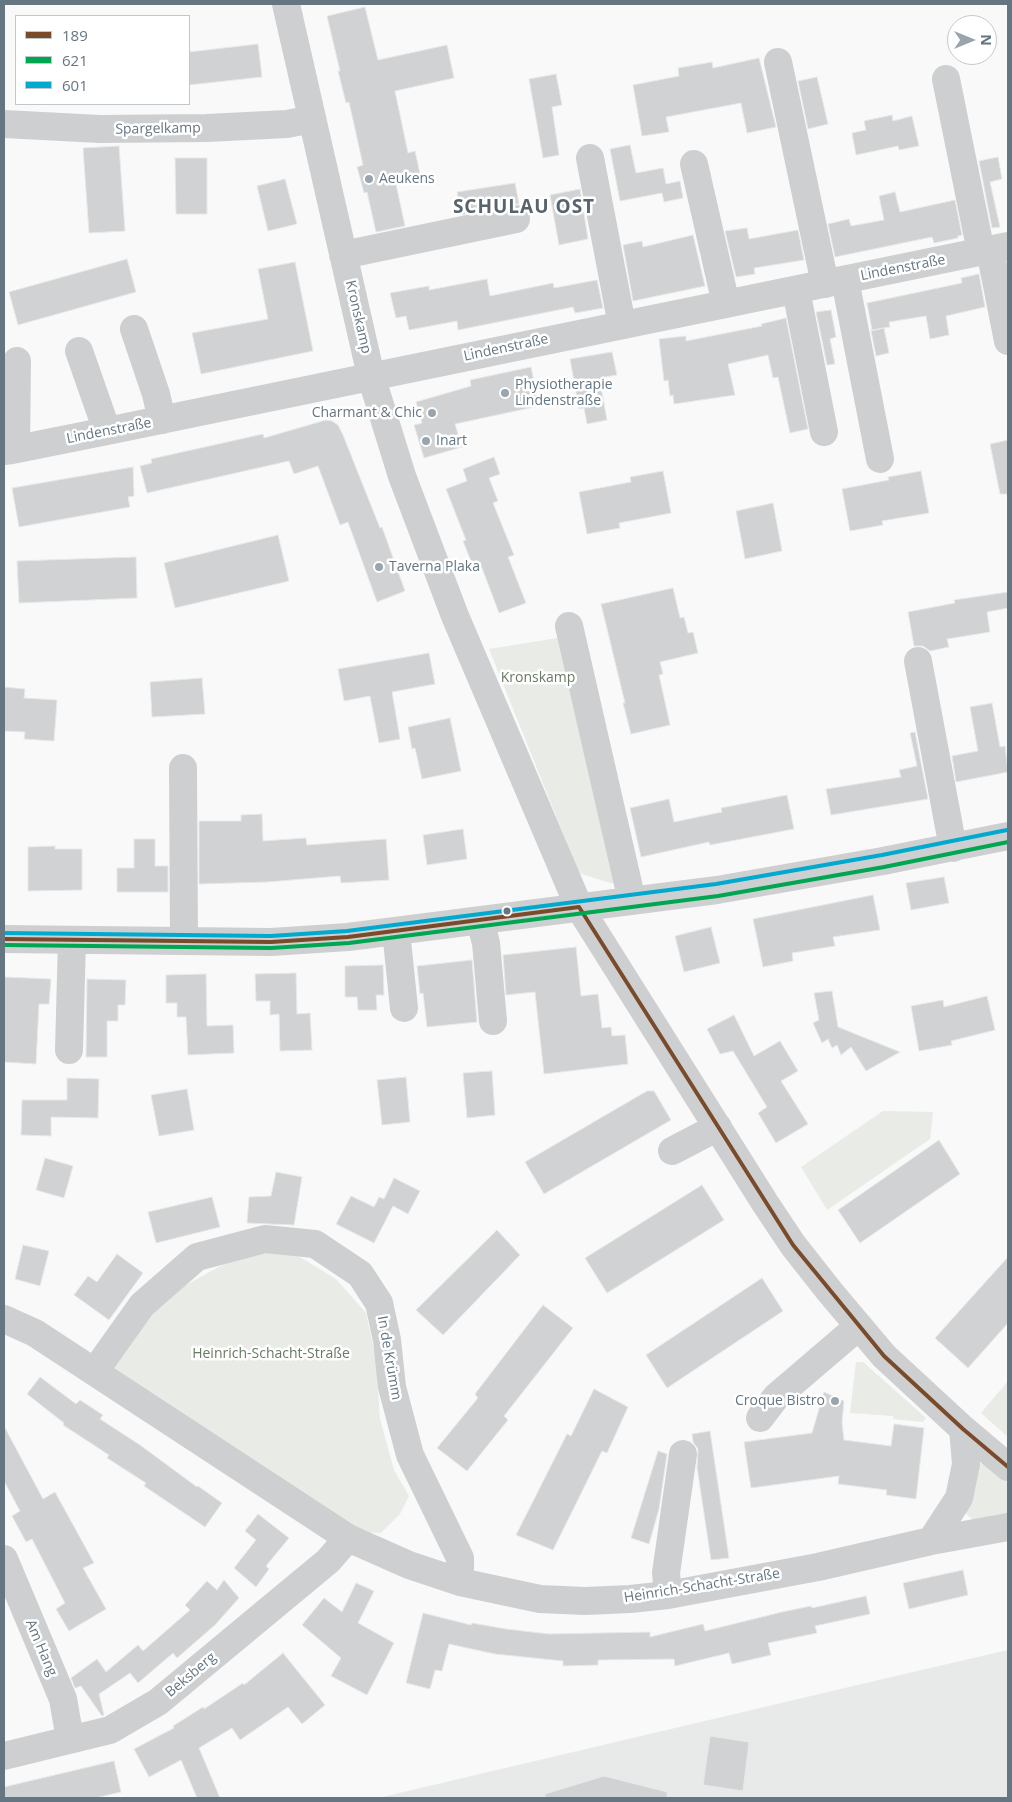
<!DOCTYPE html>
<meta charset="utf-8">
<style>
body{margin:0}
#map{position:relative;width:1012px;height:1802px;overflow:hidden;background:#f9f9f9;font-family:"Open Sans",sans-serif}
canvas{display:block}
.frame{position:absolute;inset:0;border:5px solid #657683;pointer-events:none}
.legend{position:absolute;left:15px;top:15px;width:175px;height:90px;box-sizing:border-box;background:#fff;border:1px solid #c1c8cd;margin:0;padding:6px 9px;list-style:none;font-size:15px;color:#657683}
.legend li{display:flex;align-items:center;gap:10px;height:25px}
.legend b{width:25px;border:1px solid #c1c8cd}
.north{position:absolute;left:947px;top:15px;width:50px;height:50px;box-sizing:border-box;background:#fff;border:1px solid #c1c8cd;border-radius:50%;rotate:90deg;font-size:14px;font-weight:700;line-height:20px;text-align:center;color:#657683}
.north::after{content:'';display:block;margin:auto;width:18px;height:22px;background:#99a4ac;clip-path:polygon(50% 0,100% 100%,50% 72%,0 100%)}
</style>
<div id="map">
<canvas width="1012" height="1802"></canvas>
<div class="frame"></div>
<ul class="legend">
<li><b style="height:6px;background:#7a4b2a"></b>189</li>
<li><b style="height:6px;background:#00a651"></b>621</li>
<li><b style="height:6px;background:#00a9ce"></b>601</li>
</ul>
<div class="north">N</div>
</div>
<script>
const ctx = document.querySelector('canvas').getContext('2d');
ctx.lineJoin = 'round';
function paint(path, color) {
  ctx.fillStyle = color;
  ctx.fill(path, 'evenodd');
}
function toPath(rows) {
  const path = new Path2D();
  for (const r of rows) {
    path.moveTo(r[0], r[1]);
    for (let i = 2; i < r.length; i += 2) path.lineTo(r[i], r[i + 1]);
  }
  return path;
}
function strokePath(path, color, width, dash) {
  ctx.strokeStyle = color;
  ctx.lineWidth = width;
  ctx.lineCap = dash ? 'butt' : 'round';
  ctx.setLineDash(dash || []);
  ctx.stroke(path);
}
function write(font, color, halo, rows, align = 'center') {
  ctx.font = font + ' "Open Sans",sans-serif';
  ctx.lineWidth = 5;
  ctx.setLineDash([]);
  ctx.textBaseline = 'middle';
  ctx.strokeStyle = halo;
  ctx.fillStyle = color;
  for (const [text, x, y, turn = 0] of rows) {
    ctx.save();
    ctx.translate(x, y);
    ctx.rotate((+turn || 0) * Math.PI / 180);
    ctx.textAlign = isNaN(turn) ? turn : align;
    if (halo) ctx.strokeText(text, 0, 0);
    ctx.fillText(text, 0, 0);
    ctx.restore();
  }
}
paint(toPath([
 [1008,1650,1008,1798,378,1798,900,1675]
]), '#e8e9e9');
paint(toPath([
 [564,637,625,884,610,883,579,873,489,649],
 [883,1111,933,1112,930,1139,827,1210,801,1167],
 [290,1251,336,1279,366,1313,376,1359,380,1419,394,1470,409,1496,400,1514,381,1533,362,1532,110,1367,139,1324,181,1288,240,1255],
 [856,1362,863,1362,926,1418,923,1422,893,1419,893,1416,850,1413],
 [1008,1381,1008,1437,981,1413],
 [988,1460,1008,1478,1008,1516,974,1521,962,1510,973,1467]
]), '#e8ebe6');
const building = toPath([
 [365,7,378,60,447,45,454,78,395,91,408,153,415,151,421,178,396,184,405,226,376,232,367,192,364,193,357,167,363,165,349,102,346,103,338,71,340,71,327,16,365,7],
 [258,44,262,77,189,85,189,52,258,44],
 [759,58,776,127,747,133,741,103,666,117,669,132,642,136,633,85,679,76,678,68,712,62,713,68,759,58],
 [556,74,562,105,552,107,559,155,543,158,529,79,556,74],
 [817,77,828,124,808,129,798,81,817,77],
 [892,115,893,121,912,116,919,146,899,150,898,146,856,155,852,133,866,130,864,121,892,115],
 [630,145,636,173,663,168,666,184,680,181,683,198,664,202,662,193,620,201,610,149,630,145],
 [119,146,125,231,89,233,83,148,119,146],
 [998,157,1002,179,990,182,1000,227,992,228,979,161,998,157],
 [175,158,207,158,207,214,176,214,175,158],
 [285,179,297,224,268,231,257,186,285,179],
 [515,183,519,204,513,204,461,215,457,192,515,183],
 [580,189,588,239,559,245,550,195,580,189],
 [895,192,900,212,955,200,962,235,958,236,958,238,934,243,932,237,835,257,828,224,849,219,851,226,884,220,879,196,895,192],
 [747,228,749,239,798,230,804,260,754,268,755,274,736,277,725,231,747,228],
 [693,235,705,286,633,301,623,245,642,241,643,247,693,235],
 [127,259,136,292,18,325,9,292,127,259],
 [295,262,313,351,201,374,192,333,268,319,258,269,295,262],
 [979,274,985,307,946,316,949,335,930,339,926,316,889,322,890,327,872,330,867,303,962,283,961,278,979,274],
 [487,279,490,296,553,283,554,288,597,280,603,308,575,313,573,307,458,330,457,321,409,330,406,316,396,318,390,293,429,286,429,290,487,279],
 [831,310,836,337,830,339,835,364,827,365,816,312,831,310],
 [786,318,808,429,790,433,778,377,773,378,768,355,728,364,735,395,674,404,673,395,670,396,668,380,664,381,659,339,686,336,686,341,762,326,761,324,786,318],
 [884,328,889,353,876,356,871,331,884,328],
 [612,352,617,375,605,377,606,381,600,382,607,420,587,424,584,408,579,409,570,359,612,352],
 [531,367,539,406,455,424,462,447,424,458,414,425,422,423,416,402,471,386,470,380,531,367],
 [326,420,332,421,338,425,343,435,380,528,382,527,405,591,377,602,348,522,340,525,318,466,294,474,289,461,147,493,140,466,152,463,151,459,263,434,264,438,326,420],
 [1008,440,1008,494,1000,494,990,444,1008,440],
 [494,457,500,474,489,478,498,501,493,503,514,555,508,557,526,603,499,613,482,568,475,571,463,541,466,540,446,489,467,481,463,469,494,457],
 [133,467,134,496,128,497,130,507,19,527,12,488,133,467],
 [663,471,671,513,619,523,620,528,587,534,579,492,631,482,630,477,663,471],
 [921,471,929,513,882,521,883,525,850,531,842,489,889,480,888,477,921,471],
 [773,503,782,551,745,559,736,511,773,503],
 [278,535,289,581,175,608,164,563,278,535],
 [136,557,137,598,19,603,17,561,136,557],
 [673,588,680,618,684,617,688,633,693,632,698,653,660,662,663,674,659,675,670,725,631,734,623,703,625,703,601,604,673,588],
 [1008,592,1008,608,987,612,990,632,947,639,949,647,930,651,923,646,914,646,908,612,955,603,954,600,1008,592],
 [429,653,435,684,392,692,400,739,379,743,370,696,344,701,338,669,429,653],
 [202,678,205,714,152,717,150,682,202,678],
 [4,687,25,689,24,698,57,700,54,741,24,739,25,732,4,731,4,687],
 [992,703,1000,747,1005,746,1008,772,956,782,952,756,978,751,970,707,992,703],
 [450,718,461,771,422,779,415,748,412,749,408,727,450,718],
 [915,732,928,799,831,815,826,789,901,777,899,770,917,766,910,733,915,732],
 [787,795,794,829,710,845,709,842,641,857,630,808,669,799,674,822,722,812,721,808,787,795],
 [262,814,263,841,306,838,307,845,386,839,389,880,341,883,340,876,267,882,199,884,199,821,241,821,241,815,262,814],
 [463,829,467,859,427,865,423,835,463,829],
 [134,839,155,839,155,866,168,866,168,892,117,892,117,868,134,868,134,839],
 [55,846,55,849,82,849,82,890,28,891,28,847,55,846],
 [944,877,949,903,911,910,906,883,944,877],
 [873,895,880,930,833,937,835,946,792,953,793,961,763,967,753,919,873,895],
 [711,927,720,963,684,972,675,936,711,927],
 [576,947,581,996,598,994,602,1028,611,1027,612,1036,625,1035,628,1064,544,1074,535,992,506,995,503,955,576,947],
 [472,960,477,1022,427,1027,423,993,420,994,417,966,472,960],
 [383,965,384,995,376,995,377,1010,358,1010,357,997,345,997,345,966,383,965],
 [296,973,297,1014,310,1013,312,1050,280,1051,279,1014,270,1015,270,1001,256,1001,255,974,296,973],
 [206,974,207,1026,233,1025,234,1053,188,1055,186,1017,177,1017,177,1003,166,1003,166,975,206,974],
 [4,977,51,979,49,1004,39,1004,36,1064,4,1062,4,977],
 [87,979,126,980,125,1005,118,1005,118,1021,107,1021,107,1057,86,1057,87,979],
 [832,991,838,1027,900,1052,866,1071,851,1047,841,1055,837,1045,832,1048,828,1039,822,1043,813,1023,819,1020,814,993,832,991],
 [987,996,995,1030,951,1041,952,1045,919,1051,911,1006,943,1000,944,1007,987,996],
 [734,1015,754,1056,780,1041,798,1071,781,1081,808,1124,776,1143,758,1113,767,1107,733,1051,720,1054,707,1029,734,1015],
 [492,1071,495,1115,467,1118,463,1073,492,1071],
 [406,1077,410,1122,382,1125,377,1080,406,1077],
 [67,1078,99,1079,98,1118,51,1117,51,1136,21,1135,22,1100,67,1100,67,1078],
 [187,1089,194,1130,159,1136,151,1095,187,1089],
 [647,1091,654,1091,671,1120,544,1194,525,1162,647,1091],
 [939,1140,960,1174,860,1243,838,1210,939,1140],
 [45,1158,73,1166,64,1198,36,1190,45,1158],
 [276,1172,302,1177,294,1225,247,1223,249,1197,271,1196,276,1172],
 [394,1178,420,1191,408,1214,393,1206,374,1243,336,1224,351,1196,374,1207,379,1197,384,1199,394,1178],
 [702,1185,724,1220,607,1293,585,1258,702,1185],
 [212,1197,220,1227,156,1243,148,1212,212,1197],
 [497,1230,520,1255,443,1335,416,1310,497,1230],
 [23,1245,49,1251,40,1286,15,1279,23,1245],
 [117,1254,143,1273,109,1320,74,1295,88,1276,97,1282,117,1254],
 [1008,1257,1008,1323,968,1368,935,1338,1008,1257],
 [762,1278,783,1311,667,1388,646,1355,762,1278],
 [543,1305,573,1328,504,1416,508,1420,467,1471,437,1448,478,1398,475,1394,543,1305],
 [40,1377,76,1404,80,1400,103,1415,100,1419,140,1445,197,1487,198,1486,222,1503,205,1527,144,1486,146,1483,107,1458,109,1455,63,1425,64,1423,27,1394,40,1377],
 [594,1389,628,1407,607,1453,602,1451,553,1550,516,1535,567,1434,571,1436,594,1389],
 [824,1392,844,1401,842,1422,844,1440,891,1446,894,1424,924,1428,916,1499,886,1495,887,1490,838,1484,839,1476,751,1488,744,1442,812,1433,824,1392],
 [4,1426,43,1499,55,1492,94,1563,83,1568,106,1609,69,1631,56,1609,65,1603,32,1539,26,1542,12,1516,20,1511,4,1481,4,1426],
 [710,1431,729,1558,711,1560,697,1467,698,1449,693,1442,692,1434,710,1431],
 [658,1451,667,1454,659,1509,649,1544,631,1538,658,1451],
 [258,1514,289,1538,266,1566,269,1569,256,1587,234,1568,256,1540,245,1531,258,1514],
 [963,1570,968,1595,909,1609,903,1583,963,1570],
 [224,1580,239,1598,215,1625,177,1658,173,1653,138,1683,130,1673,99,1694,104,1715,102,1716,81,1686,75,1688,71,1678,97,1659,106,1672,138,1645,143,1651,190,1610,185,1605,207,1581,217,1590,224,1580],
 [356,1583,374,1591,358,1623,394,1643,367,1695,331,1676,341,1658,302,1625,324,1598,342,1612,356,1583],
 [866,1596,870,1614,815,1626,817,1633,768,1643,771,1655,732,1664,729,1653,675,1666,674,1659,598,1660,598,1665,563,1666,563,1661,495,1654,449,1644,442,1671,435,1670,430,1689,406,1683,423,1613,471,1625,472,1623,506,1629,549,1634,650,1632,650,1637,703,1624,705,1631,782,1612,811,1606,812,1608,866,1596],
 [283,1653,325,1705,302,1724,288,1707,240,1740,232,1728,199,1748,220,1798,197,1798,181,1760,149,1777,134,1749,174,1728,173,1726,203,1707,204,1709,243,1683,244,1685,283,1653],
 [710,1736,749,1742,743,1791,703,1785,710,1736],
 [114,1761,121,1792,95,1798,4,1798,4,1787,114,1761],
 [604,1776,667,1792,667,1798,545,1798,545,1794,604,1776]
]);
paint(building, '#d0d2d3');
strokePath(building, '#e8e8e8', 1);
strokePath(toPath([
 [286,4,371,376,402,476,455,616,579,907,765,1203,793,1245,830,1292,884,1356,963,1429,1008,1467],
 [778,62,825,284],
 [946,79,981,252],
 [4,124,100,129,207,128,287,124,312,119],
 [590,158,622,325],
 [694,164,726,304],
 [990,250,1008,341],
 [343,255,516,219],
 [845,280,880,459],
 [796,290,824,432],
 [134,329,156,394,162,420],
 [79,351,107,431],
 [16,449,17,361],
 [4,451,12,450,107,431,1008,246],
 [569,626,632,901],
 [918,661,953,848],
 [183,768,184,941],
 [480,920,486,943,493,1021],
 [396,931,404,1008],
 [4,939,271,942,348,937,717,890,883,861,1008,836],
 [69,1050,72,940],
 [672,1151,718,1127],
 [4,1319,35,1333,348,1538,409,1565,460,1582,540,1599,585,1601,630,1599,668,1595,818,1567,931,1541,1008,1527],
 [95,1371,142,1305,197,1257,265,1239,315,1244,360,1274,379,1303,387,1340,392,1387,410,1455,460,1558,460,1582],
 [760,1418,776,1397,859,1326],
 [931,1541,959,1498,966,1464,963,1429],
 [4,1559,63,1699,70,1739],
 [668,1595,666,1573,683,1454],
 [4,1756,110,1730,158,1702,328,1561,348,1538]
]), '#cecfd0', 28);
strokePath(toPath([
 [579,907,793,1245,884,1356,963,1429,1008,1467],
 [4,939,271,942,348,937,579,907]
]), '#7a4b2a', 4);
strokePath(toPath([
 [4,945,271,948,349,943,718,896,884,867,1008,842]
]), '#00a651', 4);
strokePath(toPath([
 [4,933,271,936,347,931,716,884,882,855,1007,830]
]), '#00a9ce', 4);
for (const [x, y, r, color] of [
 [369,179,5,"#99a4ac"],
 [505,393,5,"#99a4ac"],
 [432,413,5,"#99a4ac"],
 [426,441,5,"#99a4ac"],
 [379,567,5,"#99a4ac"],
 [507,911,4.5,"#657683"],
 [835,1401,5,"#99a4ac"]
]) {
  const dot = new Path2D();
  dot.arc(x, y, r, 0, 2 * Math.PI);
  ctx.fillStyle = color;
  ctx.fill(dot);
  strokePath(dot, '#fff', 2);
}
write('14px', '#657683', '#fff', [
 ["Spargelkamp",158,129,-1],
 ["Lindenstraße",903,268,-11],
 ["Kronskamp",358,317,77],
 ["Lindenstraße",506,348,-12],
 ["Lindenstraße",109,431,-11],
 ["In de Krümm",389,1358,80],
 ["Heinrich-Schacht-Straße",702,1586,-9],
 ["Am Hang",41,1648,67],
 ["Beksberg",191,1675,-40]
]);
write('14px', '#657683', '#fff', [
 ["Aeukens",379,179],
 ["Physiotherapie",515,385],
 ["Lindenstraße",515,401],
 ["Charmant & Chic",422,413,"right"],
 ["Inart",436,441],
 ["Taverna Plaka",389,567],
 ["Croque Bistro",825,1401,"right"]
], 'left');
write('14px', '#687a64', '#fff', [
 ["Kronskamp",538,678],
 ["Heinrich-Schacht-Straße",271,1354]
]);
ctx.letterSpacing = '1px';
write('bold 19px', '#57646e', '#fff', [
 ["SCHULAU OST",524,208]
]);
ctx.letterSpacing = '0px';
</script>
